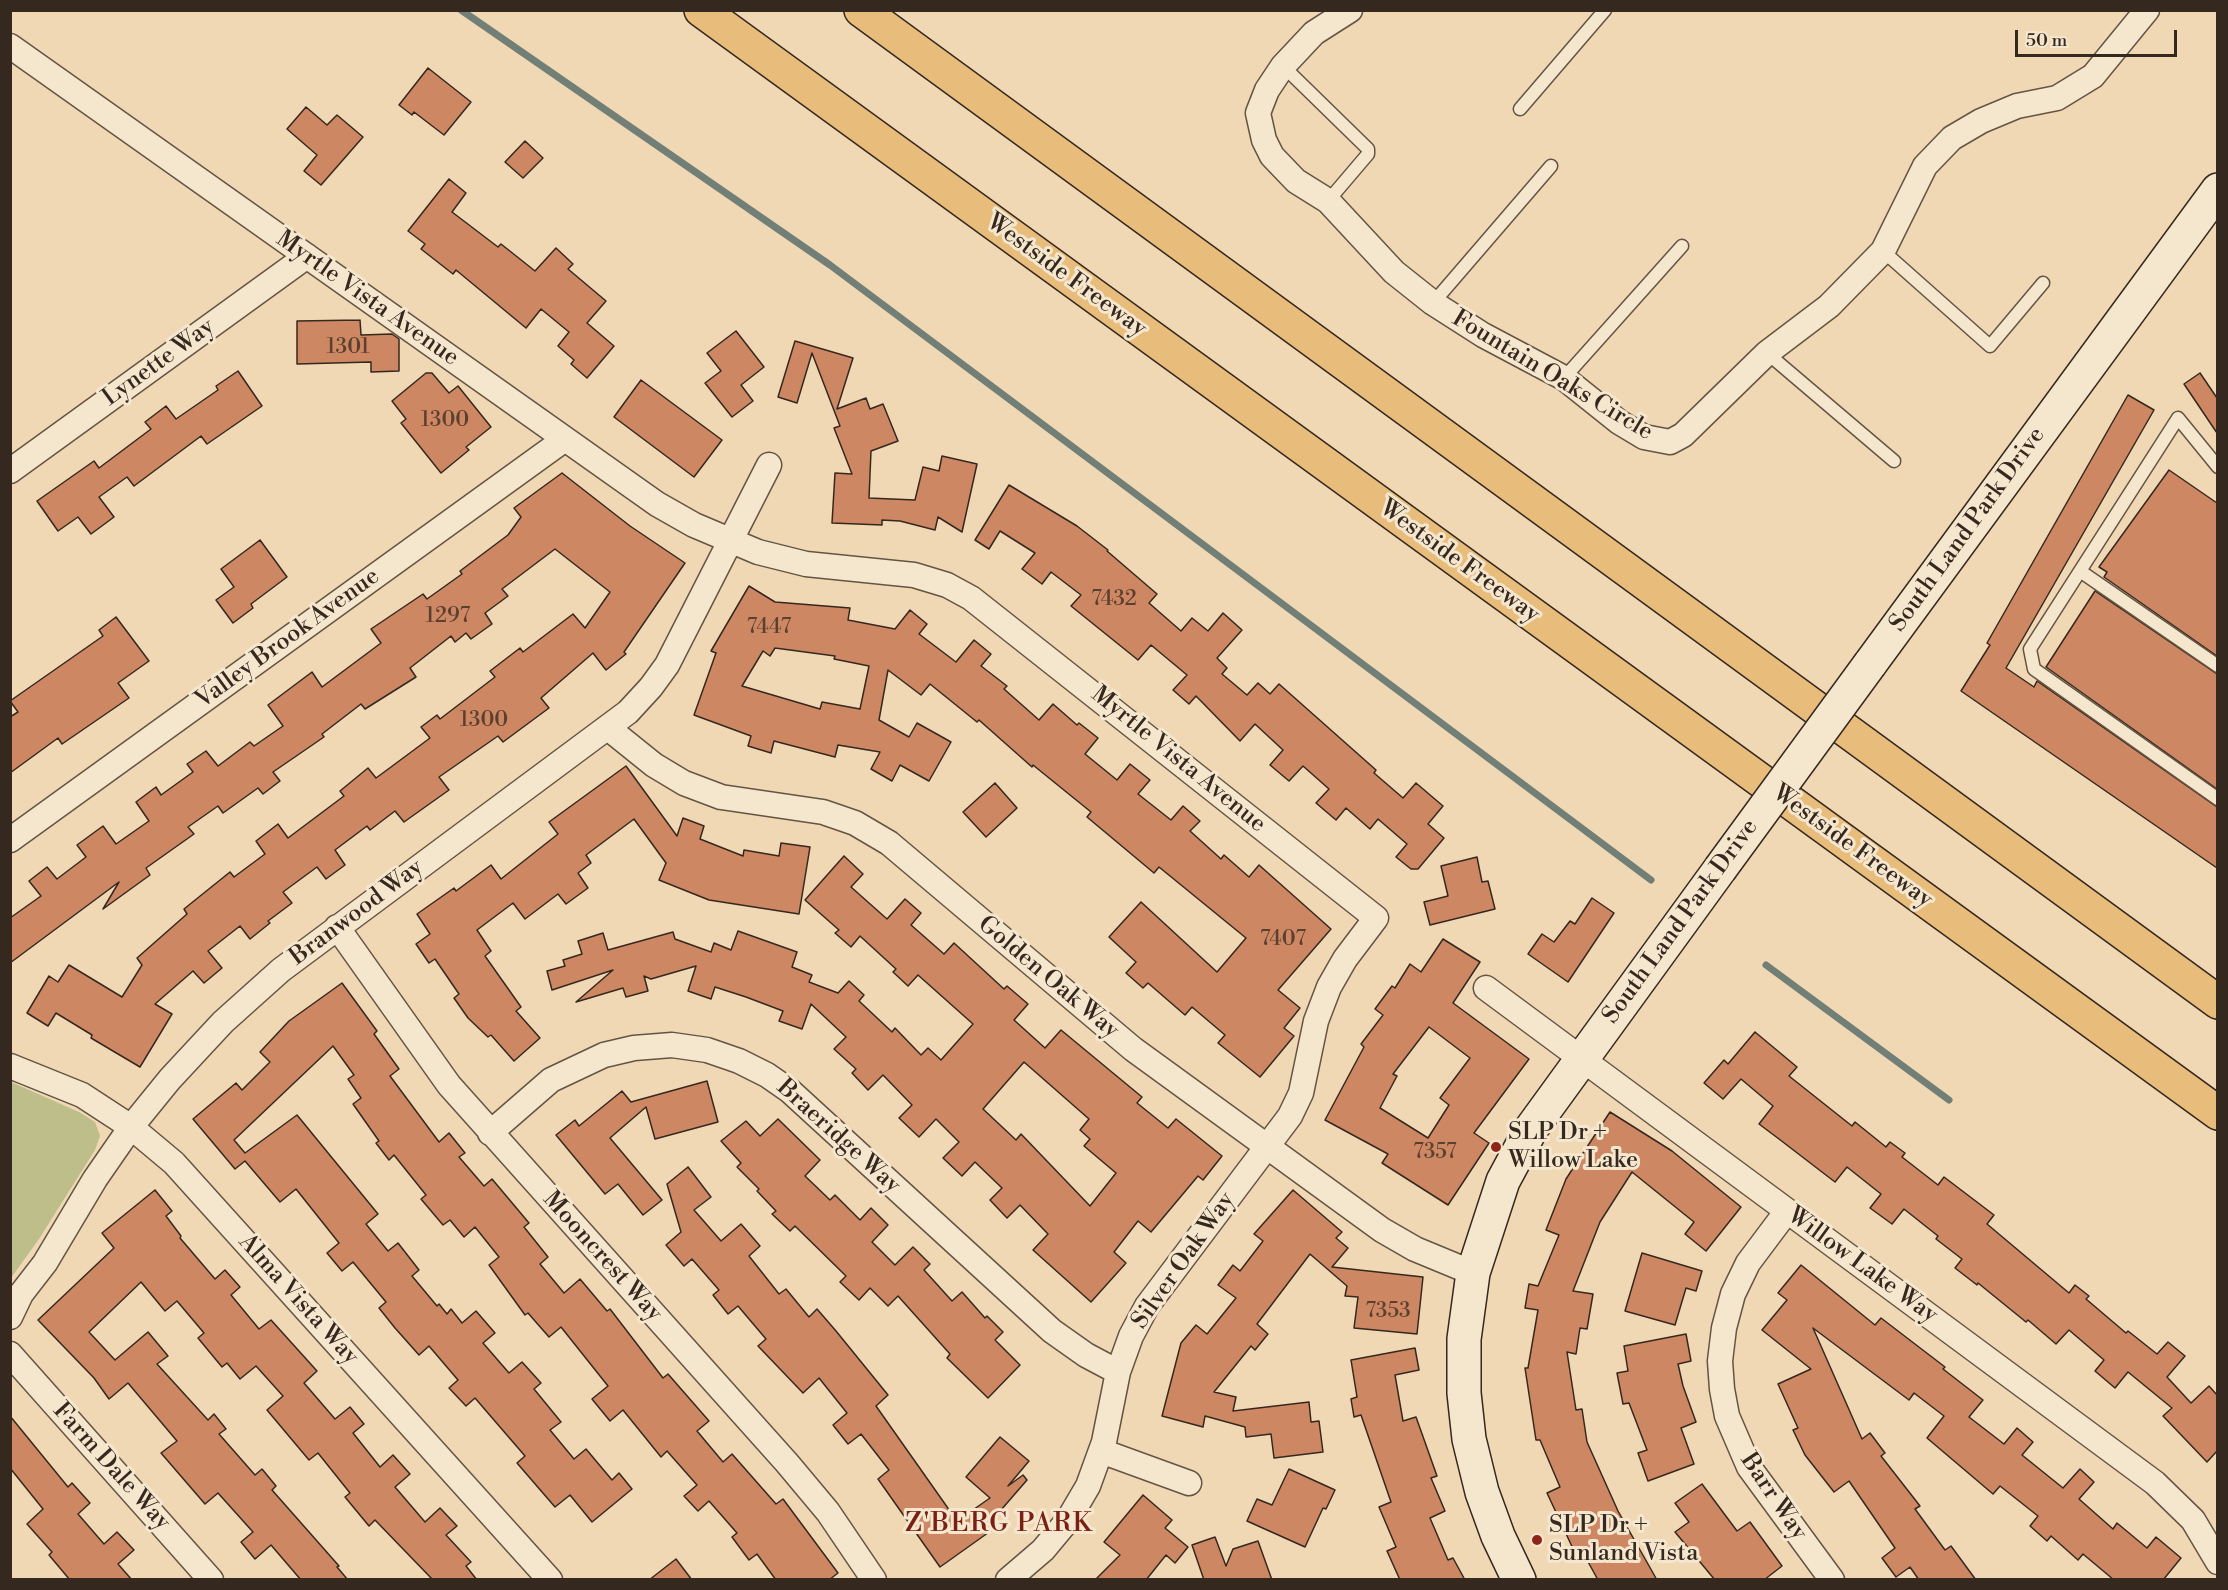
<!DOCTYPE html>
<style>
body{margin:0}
#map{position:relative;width:2228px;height:1590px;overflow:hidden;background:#f0d8b4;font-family:"Libre Bodoni",serif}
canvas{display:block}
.frame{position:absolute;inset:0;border:12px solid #35281f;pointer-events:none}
.scale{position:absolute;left:2015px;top:30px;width:162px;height:27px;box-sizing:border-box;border:3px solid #35281f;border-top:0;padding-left:8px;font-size:18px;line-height:21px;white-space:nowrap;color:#35281f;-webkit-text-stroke:4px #f5e6ce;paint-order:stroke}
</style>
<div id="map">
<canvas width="2228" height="1590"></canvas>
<div class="frame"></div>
<div class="scale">50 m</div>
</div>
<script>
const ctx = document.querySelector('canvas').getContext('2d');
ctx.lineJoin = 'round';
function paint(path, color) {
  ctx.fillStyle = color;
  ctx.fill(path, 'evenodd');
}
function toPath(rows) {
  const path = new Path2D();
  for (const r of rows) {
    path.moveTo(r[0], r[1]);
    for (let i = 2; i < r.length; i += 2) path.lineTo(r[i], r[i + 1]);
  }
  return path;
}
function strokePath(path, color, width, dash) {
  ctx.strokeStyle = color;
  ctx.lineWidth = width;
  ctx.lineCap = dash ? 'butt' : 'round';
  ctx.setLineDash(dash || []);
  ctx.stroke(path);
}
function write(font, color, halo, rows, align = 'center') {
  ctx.font = font + ' "Libre Bodoni",serif';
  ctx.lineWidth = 6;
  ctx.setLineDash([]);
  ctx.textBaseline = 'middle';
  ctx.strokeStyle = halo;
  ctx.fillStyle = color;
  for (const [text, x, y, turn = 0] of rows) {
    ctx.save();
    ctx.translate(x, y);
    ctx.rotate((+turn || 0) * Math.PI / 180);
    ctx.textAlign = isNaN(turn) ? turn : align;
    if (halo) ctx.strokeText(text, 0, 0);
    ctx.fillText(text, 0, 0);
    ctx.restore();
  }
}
paint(toPath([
 [11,1082,79,1112,95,1122,100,1136,95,1150,39,1239,11,1278]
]), '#bdbe8a');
strokePath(toPath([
 [461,10,830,265,1651,880],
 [1766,965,1949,1100]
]), '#727f76', 7);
const building = toPath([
 [428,68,471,102,444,135,414,112,412,115,399,105,428,68],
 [306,107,327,125,337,115,363,137,321,185,304,171,317,155,287,129,306,107],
 [525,141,543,158,523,178,505,162,525,141],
 [449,179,466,193,452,212,498,247,501,244,535,271,556,248,573,264,568,269,606,301,587,323,614,346,587,378,571,364,574,360,558,346,569,332,541,309,526,328,456,270,453,274,421,249,425,244,408,231,449,179],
 [360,320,361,335,392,334,399,339,399,371,371,372,371,362,297,364,297,321,360,320],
 [736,331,764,367,741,385,753,401,732,417,705,383,721,371,707,353,736,331],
 [795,341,853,358,837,409,866,398,870,409,883,404,898,441,871,451,869,498,915,500,923,467,939,471,942,456,977,464,962,532,938,517,935,530,900,521,882,520,882,525,832,523,835,473,852,474,834,428,840,426,812,353,797,403,778,397,795,341],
 [238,371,262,406,207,444,201,436,134,486,127,477,99,497,114,517,91,534,78,517,58,531,37,501,94,461,99,468,151,429,145,422,166,406,176,419,218,390,216,386,238,371],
 [426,373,432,373,449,393,458,386,491,427,466,447,469,450,441,473,401,423,406,419,392,401,426,373],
 [2200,373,2217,398,2217,433,2184,384,2200,373],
 [641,380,722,440,694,477,614,417,641,380],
 [2128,395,2154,410,2006,668,2034,687,2037,681,2217,807,2217,868,1961,691,1990,645,1987,643,2128,395],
 [2169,470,2217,503,2217,656,2104,577,2107,572,2099,567,2169,470],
 [562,473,630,526,685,563,624,652,626,654,606,670,593,653,541,698,549,708,503,742,498,736,439,777,449,790,404,822,395,811,370,830,367,826,335,850,345,865,326,879,317,867,283,892,292,903,268,921,270,923,250,939,240,926,208,951,222,968,204,983,193,971,155,1004,172,1014,140,1067,91,1038,92,1035,56,1013,48,1026,27,1013,49,976,58,982,69,965,122,997,142,965,137,958,187,914,184,909,230,872,234,877,265,854,256,841,278,824,288,838,344,796,340,791,368,768,376,778,391,767,430,738,421,727,437,715,440,719,495,677,490,671,520,648,523,652,573,614,585,628,610,592,555,549,502,589,508,596,485,613,492,624,471,639,466,633,455,642,451,636,410,668,416,677,365,709,361,704,322,734,324,737,273,772,280,781,263,794,258,788,223,813,218,806,188,827,194,834,146,868,150,875,103,909,119,882,10,963,10,918,41,896,29,881,47,867,57,879,86,857,77,845,103,826,116,844,149,821,136,802,156,787,161,795,193,772,187,764,206,751,218,766,250,742,254,746,283,726,268,705,312,672,322,687,381,643,371,629,423,594,427,599,462,574,460,571,508,535,521,517,514,508,562,473],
 [1009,485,1077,526,1108,550,1107,551,1157,594,1149,603,1181,631,1192,618,1208,631,1223,613,1242,630,1217,658,1227,668,1222,674,1247,695,1258,683,1270,694,1279,684,1376,770,1374,773,1403,798,1416,783,1443,806,1428,824,1444,838,1418,869,1411,869,1396,857,1407,844,1378,819,1370,829,1346,808,1336,820,1316,803,1329,789,1303,766,1289,781,1270,765,1283,750,1255,724,1240,741,1196,696,1189,704,1173,690,1187,675,1151,645,1138,660,1071,606,1081,595,1051,572,1042,584,1022,569,1035,553,1000,531,989,549,975,540,1009,485],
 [260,540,287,577,251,604,253,608,233,623,216,600,234,587,221,569,260,540],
 [749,586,775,602,850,608,848,620,895,629,910,610,927,624,919,634,956,662,974,640,991,654,981,666,1007,686,1004,689,1039,720,1053,704,1077,725,1079,723,1098,738,1085,754,1117,780,1130,764,1150,780,1138,794,1171,820,1183,806,1200,821,1190,831,1221,859,1224,855,1249,877,1259,865,1331,929,1278,990,1300,1008,1284,1028,1294,1036,1260,1077,1218,1043,1225,1035,1192,1007,1185,1015,1148,983,1143,988,1126,973,1136,962,1109,937,1141,902,1217,972,1246,938,1159,867,1154,873,1087,817,1091,812,1033,765,1032,767,979,720,977,722,930,684,921,695,888,670,879,720,909,737,917,723,951,742,929,781,900,765,892,781,871,769,880,752,838,745,835,757,774,741,771,753,748,746,751,736,694,715,716,653,711,651,749,586],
 [775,648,835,656,834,659,869,666,860,709,822,702,820,709,742,686,763,651,770,656,775,648],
 [2095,591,2217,674,2217,789,2046,667,2095,591],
 [116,617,149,661,118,683,129,698,62,744,58,738,10,773,10,717,18,712,10,701,103,636,99,630,116,617],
 [626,766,677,836,683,818,704,826,700,839,743,856,744,850,779,856,781,843,810,847,799,914,709,900,659,880,666,863,634,819,586,855,591,863,578,873,588,888,566,904,558,894,525,919,513,903,477,930,491,951,485,956,521,1007,516,1011,540,1038,514,1061,491,1035,488,1037,468,1018,454,998,459,994,435,959,429,963,416,944,430,934,417,914,454,888,456,891,491,865,501,879,558,834,549,822,626,766],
 [995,783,1017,808,986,837,963,812,995,783],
 [844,856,863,874,851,887,887,919,905,899,921,913,911,925,944,954,954,943,1004,989,1007,986,1028,1004,1014,1020,1045,1048,1061,1030,1142,1097,1137,1103,1168,1128,1176,1119,1222,1156,1203,1180,1198,1176,1151,1232,1138,1221,1114,1252,1126,1263,1091,1302,1033,1250,1048,1234,1020,1205,1007,1218,990,1200,1002,1188,975,1162,962,1176,943,1158,959,1142,936,1119,919,1137,899,1118,912,1105,883,1075,868,1090,852,1073,856,1069,834,1049,846,1037,811,1004,802,1029,779,1021,783,1011,746,997,715,987,711,999,688,991,696,966,651,979,644,976,648,991,626,997,623,988,576,1002,613,970,552,990,547,971,565,966,563,960,582,954,578,941,603,933,608,950,673,932,675,939,711,952,714,943,731,950,738,931,797,952,792,967,812,975,809,982,838,993,849,981,864,995,859,1001,892,1032,895,1028,921,1055,928,1048,941,1060,973,1024,918,975,908,986,893,972,896,969,860,936,851,947,835,933,839,930,805,900,844,856],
 [1024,1062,1089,1119,1080,1130,1090,1139,1084,1146,1116,1173,1090,1206,1021,1134,1016,1140,983,1109,1024,1062],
 [1477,857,1482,882,1488,881,1495,909,1430,925,1424,902,1448,896,1441,866,1477,857],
 [1592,898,1614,913,1568,982,1528,954,1542,934,1554,942,1570,921,1575,924,1592,898],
 [1443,939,1480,962,1453,1003,1529,1059,1474,1133,1489,1143,1448,1205,1382,1163,1388,1154,1325,1120,1364,1047,1361,1044,1383,1015,1375,1009,1392,986,1395,988,1410,964,1421,972,1443,939],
 [1429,1027,1470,1058,1440,1098,1449,1105,1428,1138,1380,1108,1397,1076,1393,1074,1429,1027],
 [342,983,377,1031,374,1034,399,1069,390,1076,439,1142,449,1133,465,1153,459,1157,484,1186,492,1179,529,1223,524,1227,548,1257,540,1264,564,1293,580,1279,607,1311,610,1309,663,1378,668,1374,709,1421,697,1431,723,1462,732,1454,776,1504,783,1499,838,1573,829,1580,776,1580,757,1554,749,1560,732,1537,737,1533,709,1501,698,1511,684,1496,697,1485,667,1451,661,1457,623,1410,610,1421,592,1399,608,1386,561,1327,549,1337,528,1313,525,1315,489,1265,499,1257,475,1227,464,1237,450,1220,443,1225,421,1199,426,1195,394,1155,389,1160,376,1143,379,1141,353,1104,361,1098,348,1079,354,1075,333,1046,234,1140,245,1153,297,1115,378,1214,366,1224,388,1251,398,1243,419,1270,412,1276,437,1306,439,1304,447,1314,451,1309,462,1323,476,1311,495,1333,483,1343,509,1373,522,1362,541,1383,534,1389,561,1422,550,1430,574,1459,586,1449,612,1480,619,1473,632,1489,592,1522,570,1495,555,1507,517,1463,525,1456,475,1398,466,1406,449,1388,458,1380,429,1346,419,1355,395,1328,379,1308,386,1302,353,1262,342,1271,327,1253,339,1243,296,1189,280,1202,245,1161,235,1169,193,1119,236,1083,242,1090,270,1062,260,1052,289,1021,342,983],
 [1755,1032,1797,1067,1789,1076,1852,1126,1855,1122,1886,1147,1890,1142,1905,1153,1902,1157,1938,1185,1944,1177,1994,1215,1987,1224,2069,1293,2075,1285,2089,1296,2086,1299,2126,1333,2128,1331,2157,1354,2168,1342,2185,1356,2167,1377,2191,1403,2209,1386,2217,1395,2217,1451,2207,1462,2163,1416,2172,1408,2128,1372,2115,1388,2095,1371,2104,1360,2069,1330,2056,1344,2028,1320,2026,1322,1978,1283,1977,1285,1955,1268,1962,1259,1936,1239,1938,1236,1904,1209,1892,1224,1870,1208,1881,1194,1847,1167,1835,1182,1779,1139,1759,1124,1773,1106,1741,1079,1723,1099,1704,1083,1724,1060,1728,1064,1755,1032],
 [707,1081,718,1122,655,1139,646,1107,610,1138,662,1200,643,1215,618,1184,605,1194,556,1135,575,1120,579,1126,622,1091,631,1102,707,1081],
 [1610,1112,1672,1151,1741,1207,1706,1251,1685,1234,1694,1222,1632,1172,1600,1222,1573,1291,1593,1294,1587,1329,1580,1328,1576,1354,1567,1352,1576,1410,1582,1409,1587,1442,1618,1511,1657,1580,1598,1580,1581,1549,1575,1553,1547,1493,1560,1487,1540,1440,1536,1440,1525,1368,1528,1368,1538,1310,1525,1308,1529,1284,1538,1286,1559,1235,1546,1230,1566,1179,1610,1112],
 [778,1119,820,1160,805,1176,830,1200,835,1195,860,1220,871,1208,888,1225,872,1242,895,1265,913,1247,930,1264,924,1270,952,1301,962,1292,985,1318,987,1316,1003,1332,995,1340,1020,1365,988,1398,947,1358,950,1354,898,1296,888,1306,870,1288,859,1300,840,1282,846,1276,795,1226,790,1231,772,1214,776,1211,757,1191,759,1189,737,1167,741,1163,721,1141,746,1121,760,1136,778,1119],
 [688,1167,711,1197,694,1210,721,1241,741,1224,760,1246,749,1256,779,1294,786,1289,809,1317,817,1309,836,1331,888,1395,876,1406,957,1521,990,1498,966,1477,1000,1437,1029,1461,1008,1486,1023,1475,1027,1480,988,1525,992,1530,940,1567,878,1479,889,1470,861,1434,848,1444,833,1425,847,1413,819,1378,803,1393,758,1346,766,1339,738,1306,728,1314,713,1295,719,1290,692,1259,684,1266,666,1245,681,1232,667,1184,688,1167],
 [155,1190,172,1211,166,1216,181,1236,180,1238,215,1279,225,1270,240,1287,231,1295,259,1329,271,1320,317,1371,304,1383,335,1419,350,1407,364,1424,353,1433,380,1467,393,1455,410,1474,395,1487,425,1522,440,1508,457,1526,446,1535,471,1562,466,1566,477,1580,433,1580,375,1520,369,1526,345,1497,350,1493,318,1453,309,1460,267,1410,283,1396,256,1366,240,1379,227,1363,222,1367,198,1338,204,1333,177,1301,165,1311,141,1282,89,1332,115,1360,148,1332,168,1356,157,1364,208,1420,214,1414,226,1429,219,1434,255,1475,262,1469,276,1486,272,1490,339,1566,337,1567,348,1580,301,1580,271,1545,255,1559,241,1542,253,1532,218,1493,205,1504,161,1453,177,1441,128,1383,109,1399,94,1378,38,1320,114,1248,102,1233,155,1190],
 [1293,1190,1342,1232,1336,1238,1348,1248,1332,1267,1423,1277,1417,1334,1354,1328,1358,1297,1345,1296,1347,1286,1310,1254,1257,1324,1268,1334,1255,1350,1251,1346,1214,1392,1236,1397,1233,1411,1309,1402,1311,1422,1319,1421,1323,1452,1274,1458,1271,1434,1246,1437,1245,1427,1205,1416,1203,1427,1162,1416,1181,1343,1196,1325,1207,1334,1236,1298,1218,1285,1233,1265,1240,1271,1263,1241,1254,1234,1293,1190],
 [1642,1253,1702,1271,1696,1291,1686,1288,1675,1325,1625,1311,1642,1253],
 [1801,1265,1875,1325,1881,1318,1945,1367,1943,1369,1983,1400,1969,1417,2004,1444,2017,1428,2033,1442,2022,1455,2063,1488,2080,1469,2094,1482,2079,1499,2113,1529,2117,1523,2147,1548,2156,1537,2181,1558,2163,1580,2114,1580,2083,1554,2078,1560,2051,1536,2047,1541,2030,1526,2038,1516,2000,1486,1993,1494,1927,1438,1944,1416,1914,1393,1909,1400,1813,1328,1862,1439,1870,1433,1885,1453,1881,1456,1920,1506,1915,1509,1945,1550,1951,1546,1976,1580,1919,1580,1910,1567,1896,1577,1882,1558,1895,1548,1849,1481,1834,1492,1805,1455,1793,1430,1798,1428,1778,1384,1811,1369,1762,1330,1787,1300,1778,1293,1801,1265],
 [1686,1334,1691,1361,1678,1364,1683,1386,1696,1422,1681,1428,1694,1464,1648,1481,1638,1453,1647,1450,1629,1403,1623,1404,1617,1373,1628,1371,1624,1346,1686,1334],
 [1415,1348,1419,1370,1395,1375,1403,1421,1416,1417,1437,1476,1431,1478,1445,1511,1430,1518,1448,1560,1453,1558,1465,1580,1400,1580,1387,1551,1396,1547,1379,1507,1391,1502,1361,1415,1354,1417,1351,1399,1357,1397,1351,1360,1415,1348],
 [10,1416,68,1487,72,1483,90,1503,78,1514,104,1544,117,1532,134,1550,118,1564,132,1580,70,1580,49,1555,52,1552,27,1524,43,1509,10,1468,10,1416],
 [1289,1469,1335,1490,1326,1509,1323,1508,1305,1547,1247,1521,1257,1499,1272,1505,1289,1469],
 [1702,1484,1737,1531,1750,1522,1782,1566,1764,1580,1715,1580,1675,1532,1689,1522,1675,1503,1702,1484],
 [1143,1495,1172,1520,1165,1528,1188,1547,1175,1563,1166,1555,1146,1580,1095,1580,1120,1555,1104,1542,1143,1495],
 [1215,1537,1226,1566,1233,1549,1258,1541,1272,1580,1204,1580,1192,1545,1215,1537],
 [676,1559,692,1580,649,1580,676,1559]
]);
paint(building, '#cd8763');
strokePath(building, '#35281f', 1.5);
const lane = toPath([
 [1283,66,1368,149,1368,154,1328,201],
 [1520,109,1605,10],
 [1883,251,1990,346,2043,283],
 [1433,303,1551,166],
 [1767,353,1894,461],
 [1564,378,1682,246],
 [2218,467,2178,418,2030,649,2034,669,2218,799],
 [2080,571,2218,666]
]);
const street = toPath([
 [1350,10,1314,33,1283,66,1267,90,1258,113,1264,140,1272,156,1296,181,1328,201,1394,272,1433,303,1483,335,1564,378,1619,422,1644,437,1670,442,1683,435,1767,353,1829,306,1883,251,1925,166,1952,138,1981,121,2017,106,2057,98,2093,76,2147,10],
 [10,46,657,504,694,525,758,552,806,564,914,575,947,585,971,598,1376,918,1345,959,1329,987,1316,1021,1301,1093,1290,1116,1147,1306,1131,1336,1118,1372,1104,1442,1088,1486,1068,1520,1043,1550,1008,1580],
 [10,471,307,256],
 [608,728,654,765,684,783,721,797,823,812,855,823,889,843,1133,1049,1382,1230,1415,1249,1473,1273],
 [10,840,565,439],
 [337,927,449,1085,787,1463,828,1512,874,1580],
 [1486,988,2155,1483,2193,1520,2218,1562],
 [10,1066,82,1095,131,1127,174,1163,550,1580],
 [490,1133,551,1080,604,1055,634,1048,672,1045,707,1050,739,1061,767,1075,790,1091,1052,1331,1086,1355,1118,1372],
 [1787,1211,1748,1263,1733,1294,1724,1328,1720,1361,1722,1389,1727,1416,1749,1467,1832,1580],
 [10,1317,21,1294,45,1263,95,1179,131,1127,170,1079,223,1022,281,970,628,712,651,687,667,665,769,465],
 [10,1354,211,1580],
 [1101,1451,1189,1483]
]);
const secondary = toPath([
 [1870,664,2218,190],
 [1519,1580,1498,1536,1482,1492,1469,1439,1464,1393,1464,1339,1473,1273,1503,1181,1531,1129,1720,869]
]);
const highway = toPath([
 [701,10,2218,1113],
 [861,10,2218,1002]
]);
strokePath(lane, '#645444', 15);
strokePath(street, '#645444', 27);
strokePath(secondary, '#35281f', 36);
strokePath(highway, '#35281f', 36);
strokePath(lane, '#f5e6ce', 12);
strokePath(street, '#f5e6ce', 24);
strokePath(secondary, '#f5e6ce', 33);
strokePath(highway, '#e8bc7a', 33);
const secondaryBridge = toPath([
 [1720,869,1870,664]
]);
strokePath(secondaryBridge, '#35281f', 36, []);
strokePath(secondaryBridge, '#f5e6ce', 33);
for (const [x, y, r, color] of [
 [1496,1147,6,"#8f2418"],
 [1537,1540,6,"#8f2418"]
]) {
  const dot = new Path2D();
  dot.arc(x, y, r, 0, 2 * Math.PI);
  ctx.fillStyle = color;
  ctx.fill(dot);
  strokePath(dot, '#f5e6ce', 2);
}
write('21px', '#5b4030', null, [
 ["1301",348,348],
 ["1300",445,421],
 ["7432",1114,600],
 ["1297",448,617],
 ["7447",769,628],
 ["1300",484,721],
 ["7407",1283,940],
 ["7357",1435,1153],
 ["7353",1388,1312]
]);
write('24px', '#35281f', '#f5e6ce', [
 ["Westside Freeway",1066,276,36],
 ["Myrtle Vista Avenue",367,299,35],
 ["Lynette Way",159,363,-36],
 ["Fountain Oaks Circle",1552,376,31],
 ["South Land Park Drive",1968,530,-54],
 ["Westside Freeway",1459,562,36],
 ["Valley Brook Avenue",288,639,-36],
 ["Myrtle Vista Avenue",1178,760,39],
 ["Westside Freeway",1852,847,36],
 ["Branwood Way",357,913,-37],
 ["South Land Park Drive",1681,922,-54],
 ["Golden Oak Way",1048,978,40],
 ["Braeridge Way",838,1137,42],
 ["Mooncrest Way",602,1257,48],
 ["Silver Oak Way",1184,1261,-55],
 ["Willow Lake Way",1862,1266,36],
 ["Alma Vista Way",298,1300,48],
 ["Farm Dale Way",111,1467,48],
 ["Barr Way",1773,1497,56]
]);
write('24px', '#35281f', '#f5e6ce', [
 ["SLP Dr +",1508,1133],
 ["Willow Lake",1508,1161],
 ["SLP Dr +",1549,1526],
 ["Sunland Vista",1549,1554]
], 'left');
ctx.letterSpacing = '1.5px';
write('26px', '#7a1f14', '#f5e6ce', [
 ["Z'BERG PARK",999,1525]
]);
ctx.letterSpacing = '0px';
</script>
